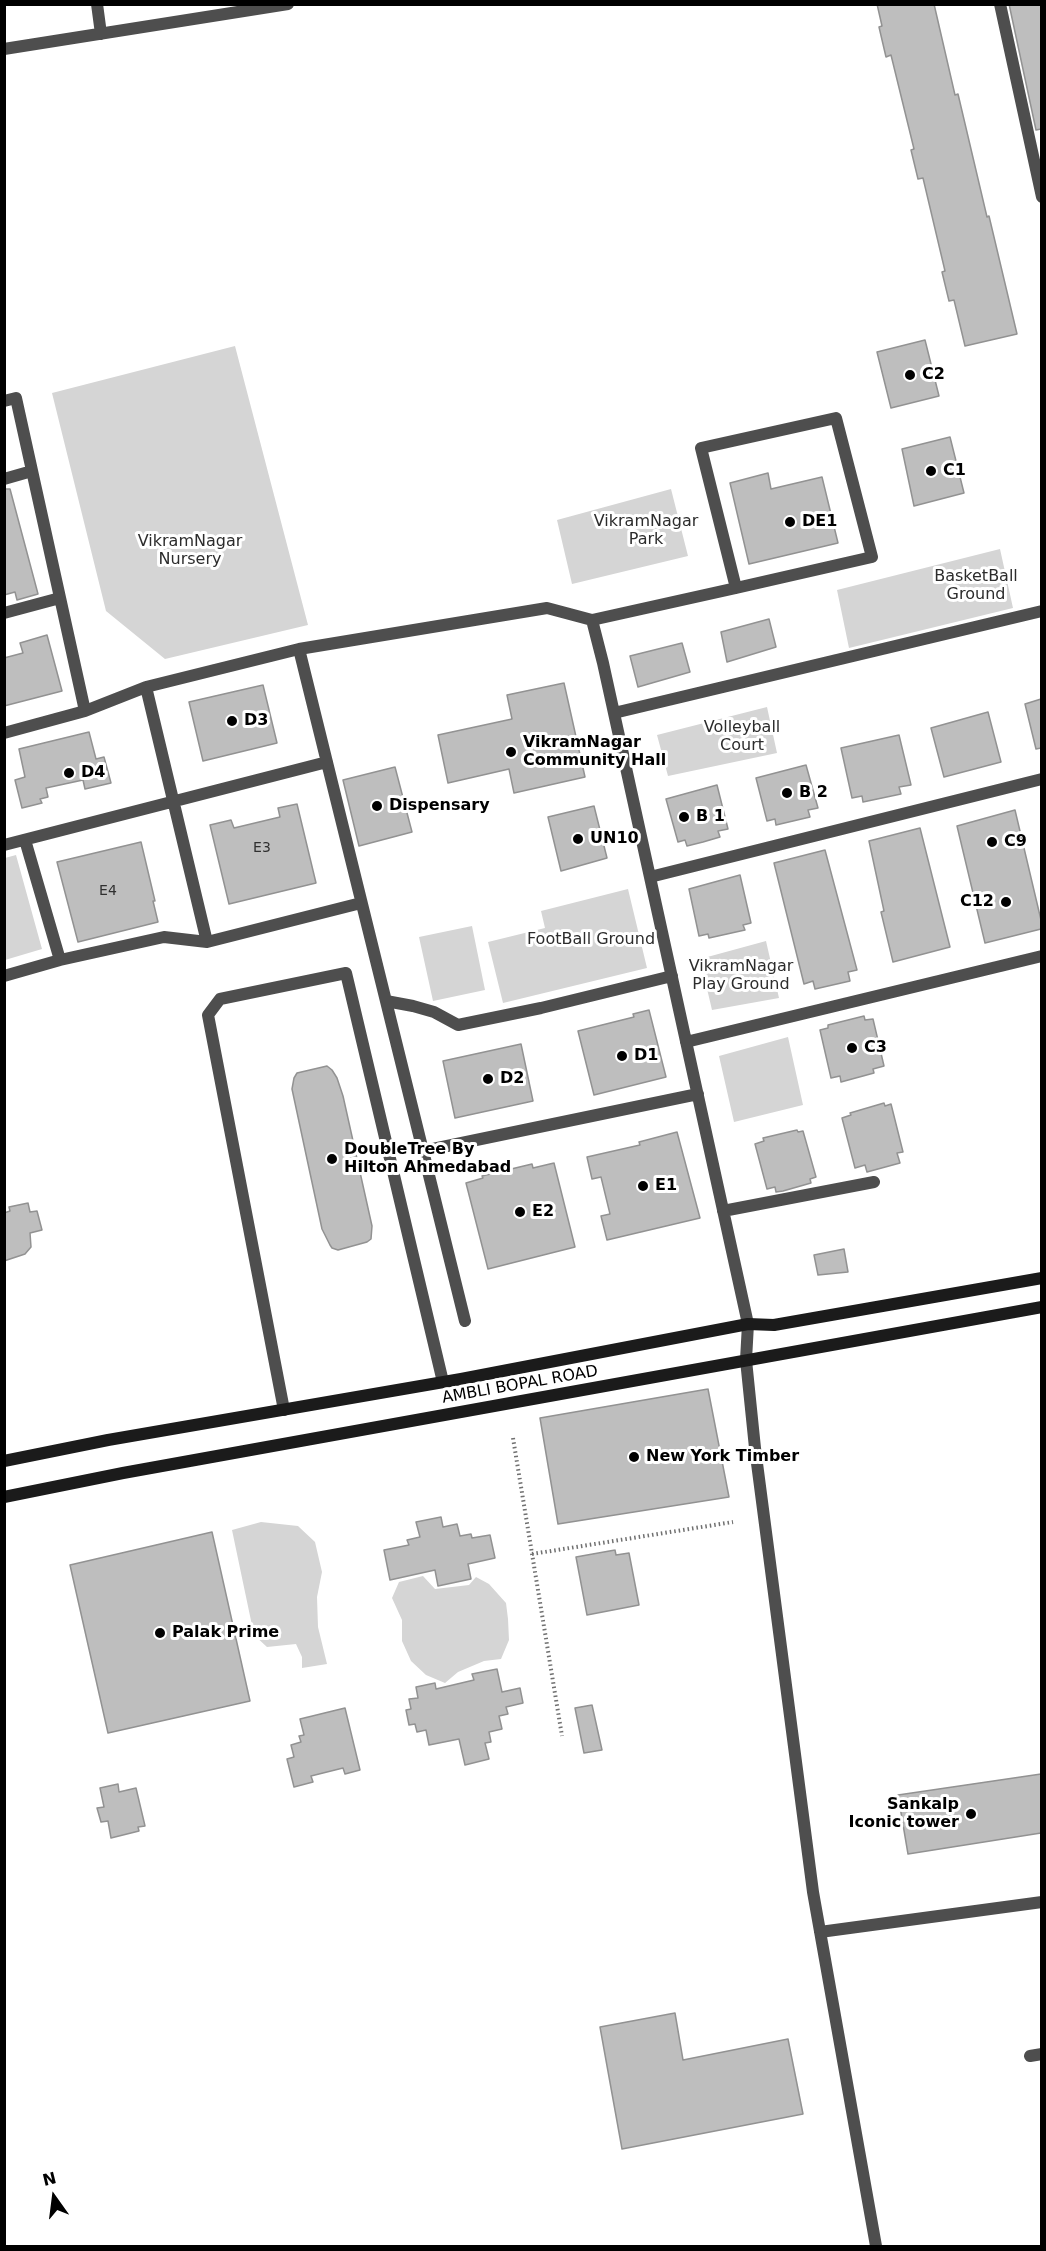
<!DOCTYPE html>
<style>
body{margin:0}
#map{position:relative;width:1046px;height:2251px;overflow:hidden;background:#fff;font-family:"DejaVu Sans",sans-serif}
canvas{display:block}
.frame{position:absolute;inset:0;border:6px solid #000;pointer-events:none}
.north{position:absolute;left:24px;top:2167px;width:60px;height:60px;-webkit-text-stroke:4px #fff;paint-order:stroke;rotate:346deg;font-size:16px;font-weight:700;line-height:24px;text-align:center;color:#000}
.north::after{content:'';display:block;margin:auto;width:21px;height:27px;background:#000;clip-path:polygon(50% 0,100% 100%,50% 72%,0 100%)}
</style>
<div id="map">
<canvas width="1046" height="2251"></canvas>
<div class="frame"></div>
<div class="north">N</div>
</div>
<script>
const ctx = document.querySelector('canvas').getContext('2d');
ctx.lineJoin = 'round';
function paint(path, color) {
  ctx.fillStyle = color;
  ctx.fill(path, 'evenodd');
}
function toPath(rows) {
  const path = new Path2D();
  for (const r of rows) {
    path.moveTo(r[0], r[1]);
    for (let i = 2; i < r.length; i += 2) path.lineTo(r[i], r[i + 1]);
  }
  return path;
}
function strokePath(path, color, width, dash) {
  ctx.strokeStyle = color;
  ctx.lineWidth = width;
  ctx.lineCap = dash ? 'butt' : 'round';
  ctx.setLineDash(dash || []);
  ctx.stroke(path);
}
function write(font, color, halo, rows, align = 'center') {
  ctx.font = font + ' "DejaVu Sans",sans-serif';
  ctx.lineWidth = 6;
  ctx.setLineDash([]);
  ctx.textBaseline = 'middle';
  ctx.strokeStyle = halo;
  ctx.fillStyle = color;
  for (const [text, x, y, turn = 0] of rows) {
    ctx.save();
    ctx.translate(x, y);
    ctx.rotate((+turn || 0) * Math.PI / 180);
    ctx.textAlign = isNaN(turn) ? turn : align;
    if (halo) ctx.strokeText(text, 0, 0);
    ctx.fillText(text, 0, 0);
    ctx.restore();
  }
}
paint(toPath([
 [235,346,308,625,165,659,106,611,52,393],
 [671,489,688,556,572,584,557,520],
 [1000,549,1013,608,849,648,837,590],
 [767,707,777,753,668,776,657,735],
 [16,855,42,949,5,960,5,858],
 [628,889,647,968,503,1003,488,942,545,928,541,911],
 [472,926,485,990,433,1001,419,937],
 [766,941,779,998,712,1010,700,959],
 [788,1037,803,1105,734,1122,719,1056],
 [261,1522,298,1526,315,1542,322,1572,317,1597,318,1627,327,1664,302,1668,302,1657,296,1644,267,1647,254,1635,232,1530],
 [423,1576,435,1589,469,1585,476,1577,489,1584,506,1603,508,1619,509,1640,501,1659,484,1661,458,1672,445,1683,426,1675,411,1661,402,1641,402,1620,392,1598,399,1582]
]), '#d5d5d5');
const building = toPath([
 [877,4,934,4,955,95,958,94,987,217,989,216,1017,334,965,346,954,300,949,301,942,272,945,271,923,178,918,179,911,150,914,149,891,55,886,57,879,27,882,26,877,4],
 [1009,4,1041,4,1041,129,1036,130,1009,4],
 [925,340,939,396,891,408,877,352,925,340],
 [950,437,964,493,914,506,902,449,950,437],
 [768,473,771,489,822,477,838,543,749,564,730,483,768,473],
 [4,489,10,489,38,594,17,600,15,592,4,595,4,489],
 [769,619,776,647,727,662,721,632,769,619],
 [47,635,62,691,4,706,4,658,23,653,20,643,47,635],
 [682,643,690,672,638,687,630,656,682,643],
 [564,683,585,777,514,793,509,769,448,783,438,735,512,719,507,695,564,683],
 [263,685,277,743,203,761,189,702,263,685],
 [1041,699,1041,748,1036,749,1025,704,1041,699],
 [988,712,1001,762,944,777,931,728,988,712],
 [89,732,96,759,104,757,111,783,85,789,83,780,46,788,48,797,40,799,42,803,22,808,15,780,25,777,19,749,89,732],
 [899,735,911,785,899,787,901,794,863,802,862,796,852,798,841,748,899,735],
 [806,765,818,808,808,810,810,817,776,825,775,819,767,821,756,778,806,765],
 [395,767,412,832,359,846,343,780,395,767],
 [717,785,728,829,718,831,720,837,703,842,687,846,685,840,678,842,666,799,717,785],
 [297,804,316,883,229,904,210,825,231,820,234,828,280,817,278,808,297,804],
 [594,806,607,858,561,871,548,817,594,806],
 [1015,810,1041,920,1041,929,985,943,957,826,1015,810],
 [920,828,950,947,893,962,881,912,884,911,869,841,920,828],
 [141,842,155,901,153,901,158,922,78,942,57,862,141,842],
 [825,850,857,970,848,972,850,981,815,989,813,981,804,984,774,863,825,850],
 [740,875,751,923,743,925,745,930,709,938,708,934,699,936,689,889,740,875],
 [649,1010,666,1077,594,1095,578,1031,634,1017,633,1014,649,1010],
 [864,1016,865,1020,873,1019,884,1066,873,1069,874,1073,841,1082,840,1076,831,1078,820,1030,828,1028,828,1025,864,1016],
 [521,1044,533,1101,455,1118,443,1061,521,1044],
 [327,1066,332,1070,337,1078,343,1096,372,1226,371,1239,367,1242,338,1250,332,1248,330,1245,322,1229,292,1089,294,1078,297,1073,327,1066],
 [884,1103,885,1106,891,1104,903,1152,897,1153,900,1163,867,1172,865,1165,855,1168,842,1118,851,1115,850,1113,884,1103],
 [797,1130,798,1132,803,1131,816,1177,810,1179,811,1183,783,1191,776,1192,775,1187,767,1189,755,1144,764,1141,763,1138,797,1130],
 [677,1132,700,1218,607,1240,601,1216,610,1214,601,1177,592,1179,587,1157,640,1145,639,1142,677,1132],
 [554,1163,575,1247,488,1269,466,1183,483,1178,482,1176,532,1164,533,1168,554,1163],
 [28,1203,30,1212,37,1211,42,1230,30,1233,31,1247,25,1254,4,1261,4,1213,10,1211,9,1207,28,1203],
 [844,1249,848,1272,818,1275,814,1255,844,1249],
 [708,1389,729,1497,558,1524,540,1418,708,1389],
 [441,1517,443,1527,457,1524,460,1536,471,1534,472,1538,490,1535,495,1558,468,1564,471,1579,438,1586,435,1570,390,1580,384,1550,409,1545,407,1540,420,1537,416,1522,441,1517],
 [212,1532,250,1701,108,1733,70,1565,212,1532],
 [615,1550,616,1555,629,1553,639,1605,587,1615,576,1557,615,1550],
 [497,1669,502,1692,520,1688,523,1703,506,1707,508,1714,499,1716,502,1729,489,1732,491,1742,485,1743,489,1759,465,1765,459,1739,429,1745,426,1730,417,1732,415,1724,409,1725,406,1710,411,1709,409,1699,418,1698,416,1687,435,1683,436,1689,474,1680,472,1674,497,1669],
 [592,1705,602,1750,584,1753,575,1708,592,1705],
 [345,1708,360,1770,345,1774,343,1768,311,1776,313,1782,294,1787,287,1759,294,1757,291,1745,301,1742,299,1736,304,1735,300,1719,345,1708],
 [1041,1774,1041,1833,908,1854,898,1795,1041,1774],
 [118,1784,119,1792,136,1788,145,1826,138,1827,139,1831,111,1838,108,1821,101,1822,97,1808,104,1807,100,1788,118,1784],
 [675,2013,683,2060,788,2039,803,2114,622,2149,600,2027,675,2013]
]);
paint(building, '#bebebe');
strokePath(building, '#929292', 1.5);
strokePath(toPath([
 [513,1438,562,1736],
 [532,1554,733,1522]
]), '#707070', 4, [1.5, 3]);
strokePath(toPath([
 [284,1410,208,1015,220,999,346,973,443,1382],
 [1030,2056,1042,2054]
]), '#4e4e4e', 12);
strokePath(toPath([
 [97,4,101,34],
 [1000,4,1042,197],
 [4,49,288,4],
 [4,401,16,398,85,711],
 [4,479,32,471],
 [736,588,701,448,836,418,872,557,736,588,592,620,603,663,748,1324,746,1360,755,1448,813,1892,876,2246],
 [4,613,60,598],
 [299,649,465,1321],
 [146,687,299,649,547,608,592,620],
 [614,713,1042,611],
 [4,733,85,711,146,687,207,942],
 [25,840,60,960],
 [4,845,327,762],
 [650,877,1042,779],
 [4,976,60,960,164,937,207,942,361,903],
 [386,1001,413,1006,434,1012,458,1025,541,1008,672,976],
 [686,1042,1042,956],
 [423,1151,698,1094],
 [723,1211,874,1182],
 [820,1932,1042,1902]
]), '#4e4e4e', 12);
strokePath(toPath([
 [4,1461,108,1440,461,1379,748,1324,774,1325,1042,1278],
 [4,1497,123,1473,1042,1307]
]), '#1b1b1b', 12);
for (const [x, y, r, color] of [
 [910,375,6,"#000"],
 [931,471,6,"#000"],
 [790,522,6,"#000"],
 [232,721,6,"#000"],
 [511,752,6,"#000"],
 [69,773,6,"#000"],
 [787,793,6,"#000"],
 [377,806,6,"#000"],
 [684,817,6,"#000"],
 [578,839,6,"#000"],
 [992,842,6,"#000"],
 [1006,902,6,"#000"],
 [852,1048,6,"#000"],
 [622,1056,6,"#000"],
 [488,1079,6,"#000"],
 [332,1159,6,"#000"],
 [643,1186,6,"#000"],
 [520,1212,6,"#000"],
 [634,1457,6,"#000"],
 [160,1633,6,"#000"],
 [971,1814,6,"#000"]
]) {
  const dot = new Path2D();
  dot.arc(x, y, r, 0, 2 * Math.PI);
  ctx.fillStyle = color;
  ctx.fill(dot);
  strokePath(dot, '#fff', 2);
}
write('14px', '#303030', null, [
 ["E3",262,848],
 ["E4",108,891]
]);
write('bold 16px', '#000', '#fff', [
 ["C2",922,375],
 ["C1",943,471],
 ["DE1",802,522],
 ["D3",244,721],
 ["VikramNagar",523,743],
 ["Community Hall",523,761],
 ["D4",81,773],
 ["B 2",799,793],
 ["Dispensary",389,806],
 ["B 1",696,817],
 ["UN10",590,839],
 ["C9",1004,842],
 ["C12",994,902,"right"],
 ["C3",864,1048],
 ["D1",634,1056],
 ["D2",500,1079],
 ["DoubleTree By",344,1150],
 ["Hilton Ahmedabad",344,1168],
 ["E1",655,1186],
 ["E2",532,1212],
 ["New York Timber",646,1457],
 ["Palak Prime",172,1633],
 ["Sankalp",959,1805,"right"],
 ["Iconic tower",959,1823,"right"]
], 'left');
write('16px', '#2c2c2c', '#fff', [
 ["VikramNagar",646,522],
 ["Park",646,540],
 ["VikramNagar",190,542],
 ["Nursery",190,560],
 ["BasketBall",976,577],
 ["Ground",976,595],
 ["Volleyball",742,728],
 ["Court",742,746],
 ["FootBall Ground",591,940],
 ["VikramNagar",741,967],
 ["Play Ground",741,985]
]);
write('16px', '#000', '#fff', [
 ["AMBLI BOPAL ROAD",520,1385,-10]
]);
</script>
